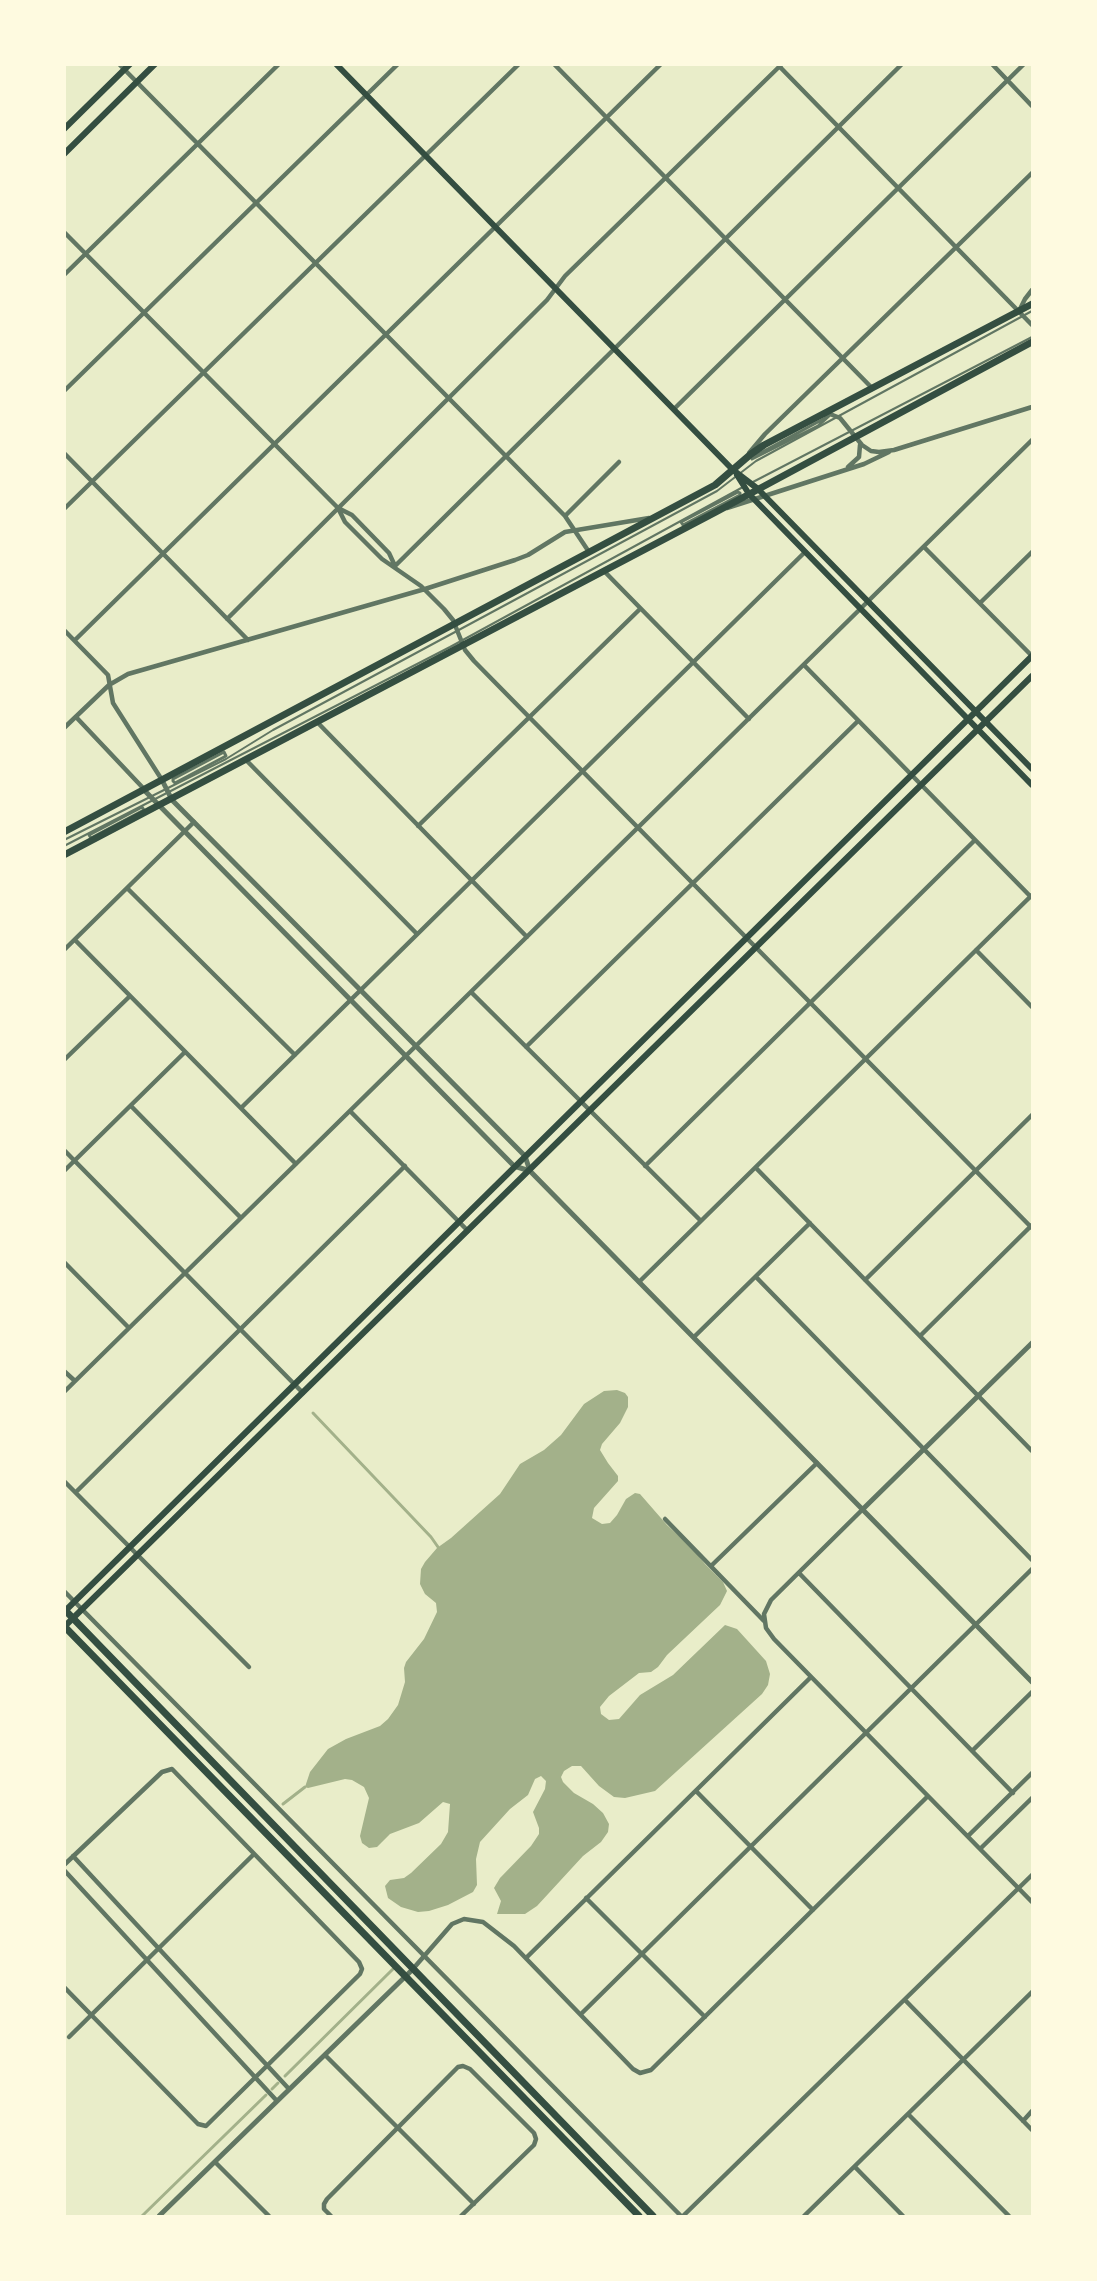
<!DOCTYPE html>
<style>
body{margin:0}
#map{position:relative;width:1097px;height:2281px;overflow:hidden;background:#e9edc9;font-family:Bitter,serif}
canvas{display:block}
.frame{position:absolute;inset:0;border:66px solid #fefae0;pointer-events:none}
</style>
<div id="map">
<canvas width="1097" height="2281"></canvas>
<div class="frame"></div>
</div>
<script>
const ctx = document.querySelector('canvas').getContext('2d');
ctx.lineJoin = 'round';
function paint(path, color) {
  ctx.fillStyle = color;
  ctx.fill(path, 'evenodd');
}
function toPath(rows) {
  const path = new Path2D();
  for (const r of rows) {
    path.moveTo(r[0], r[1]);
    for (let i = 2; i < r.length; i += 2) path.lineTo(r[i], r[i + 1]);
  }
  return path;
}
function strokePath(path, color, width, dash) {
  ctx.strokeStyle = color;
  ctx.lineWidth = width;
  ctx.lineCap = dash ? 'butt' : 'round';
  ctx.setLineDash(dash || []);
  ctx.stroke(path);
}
paint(toPath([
 [617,1390,625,1393,628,1397,628,1407,620,1423,602,1444,600,1450,608,1463,618,1476,618,1481,594,1508,592,1518,602,1524,610,1523,617,1515,626,1499,635,1493,640,1494,667,1525,694,1550,705,1564,723,1582,727,1591,720,1605,667,1655,658,1667,651,1672,639,1673,609,1696,600,1707,601,1714,609,1720,619,1719,640,1695,673,1675,725,1625,737,1629,766,1661,770,1674,768,1685,762,1694,655,1791,625,1798,614,1797,599,1786,581,1766,572,1766,564,1771,561,1777,563,1782,574,1793,593,1804,603,1813,609,1824,608,1832,601,1842,583,1856,537,1906,525,1914,497,1914,501,1901,494,1888,500,1878,531,1846,539,1834,539,1828,533,1812,545,1789,546,1781,541,1776,535,1779,528,1795,510,1809,480,1842,476,1859,477,1885,473,1892,448,1905,429,1911,418,1912,401,1907,388,1898,385,1886,390,1880,404,1878,411,1873,441,1844,448,1832,450,1804,443,1802,419,1823,390,1834,377,1847,369,1848,362,1843,360,1836,369,1798,364,1787,352,1780,345,1779,308,1788,305,1787,310,1772,328,1749,346,1739,380,1726,388,1719,398,1705,405,1682,404,1668,406,1662,424,1639,437,1612,436,1603,425,1594,420,1584,421,1569,425,1562,437,1548,451,1538,500,1494,520,1464,544,1450,561,1435,584,1404,604,1391]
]), '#a3b18a');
strokePath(toPath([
 [313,1413,431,1537,438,1547],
 [283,1804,305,1787],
 [285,2076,393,1969],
 [272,2089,278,2083],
 [142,2216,266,2095]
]), '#a3b18a', 3);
strokePath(toPath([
 [751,483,1032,337],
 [64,840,226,759,273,730,717,491,756,461,1032,311],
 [64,846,450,647,743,487]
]), '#617663', 2);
strokePath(toPath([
 [829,416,818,426,752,459,753,457,829,416],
 [738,492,740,493,740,495,683,525,681,522,738,492],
 [224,752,226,756,175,783,173,781,173,779,224,752],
 [142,807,144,810,91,838,89,835,142,807]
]), '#617663', 3);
strokePath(toPath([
 [119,64,565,516,589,552],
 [554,64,872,388],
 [992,64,1032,106],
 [779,66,1032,325],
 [64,232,338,508,352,515,389,553,395,566],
 [64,275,279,64],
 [1020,309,1025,299,1032,290],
 [64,391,398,64],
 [674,409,1024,64],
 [824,415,830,414,840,418,862,445,871,451,879,452,894,450,1032,407],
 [64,453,248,640],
 [749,453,765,434,1032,173],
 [848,467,859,457,860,445],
 [338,508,345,522,382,559,421,586,444,609,453,620,465,650,474,661,1032,1228],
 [727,508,864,464,889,452],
 [64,509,519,64],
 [565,516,619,462],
 [924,547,1032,656],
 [395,566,902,64],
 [604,571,749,719],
 [980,603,1032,552],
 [227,619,547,300,565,276,782,64],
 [64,630,108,675,113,703,162,780],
 [75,640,661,64],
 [804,665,1031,897],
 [76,717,144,789],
 [318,723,527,937],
 [64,728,109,685,128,674,425,589,515,560,528,555,565,532,649,518],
 [247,761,417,934],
 [418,826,640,609],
 [127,888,295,1055],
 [75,940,296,1164],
 [64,950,194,822],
 [976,950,1032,1007],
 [471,992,701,1221],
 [526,1047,858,721],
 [64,1060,130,996],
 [131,1106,241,1218],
 [241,1108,805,552],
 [350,1111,468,1231],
 [64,1150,303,1393],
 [645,1166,975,840],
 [756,1168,1032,1451],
 [64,1171,185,1052],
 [64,1262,129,1328],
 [756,1277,1032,1560],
 [865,1280,1032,1115],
 [639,1282,1032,895],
 [920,1336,1032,1225],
 [694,1337,810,1223],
 [64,1371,75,1381],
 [64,1392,1032,440],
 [64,1481,249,1667],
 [76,1492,405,1166],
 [863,1509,771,1600,764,1614,766,1628,774,1639,1032,1902],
 [665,1519,764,1621],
 [711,1566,817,1463],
 [799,1573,1013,1793],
 [64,1591,681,2216],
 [972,1751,1032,1692],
 [696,1791,813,1910],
 [968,1836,1032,1773],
 [980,1849,1032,1798],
 [73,1856,289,2089],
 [64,1865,162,1772,172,1769,359,1962,362,1969,360,1974,206,2126,198,2124,64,1987],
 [64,1870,277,2101],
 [586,1898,705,2017],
 [526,1958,811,1677],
 [412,1970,452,1924,464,1919,483,1922,514,1946,633,2069,640,2073,651,2070,928,1796],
 [905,2000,1032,2130],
 [581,2014,1032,1569],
 [69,2037,254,1854],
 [325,2055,474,2204],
 [908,2114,1009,2216],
 [1023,2121,1032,2111],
 [215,2162,269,2216],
 [855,2167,903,2216],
 [331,2216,324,2209,324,2204,327,2199,458,2067,463,2066,470,2069,534,2133,536,2139,534,2145,461,2216],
 [683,2216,1032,1875],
 [804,2216,1032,1992]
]), '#617663', 4.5);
strokePath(toPath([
 [162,780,172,800,525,1156,530,1171,1032,1682],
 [144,790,514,1166,530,1171],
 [863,1509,1032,1343],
 [159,2216,412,1970]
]), '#617663', 5);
strokePath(toPath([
 [336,64,733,470,758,489,1032,769],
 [64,129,130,64],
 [64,154,155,64],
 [737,475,749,494,1032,785],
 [64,1612,1032,656],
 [65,1626,1032,676]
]), '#344e41', 6);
strokePath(toPath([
 [64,832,715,485,751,454,764,445,1032,304],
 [64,855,716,512,1032,342],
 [64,1609,653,2216],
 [64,1626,639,2216]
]), '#344e41', 7);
</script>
